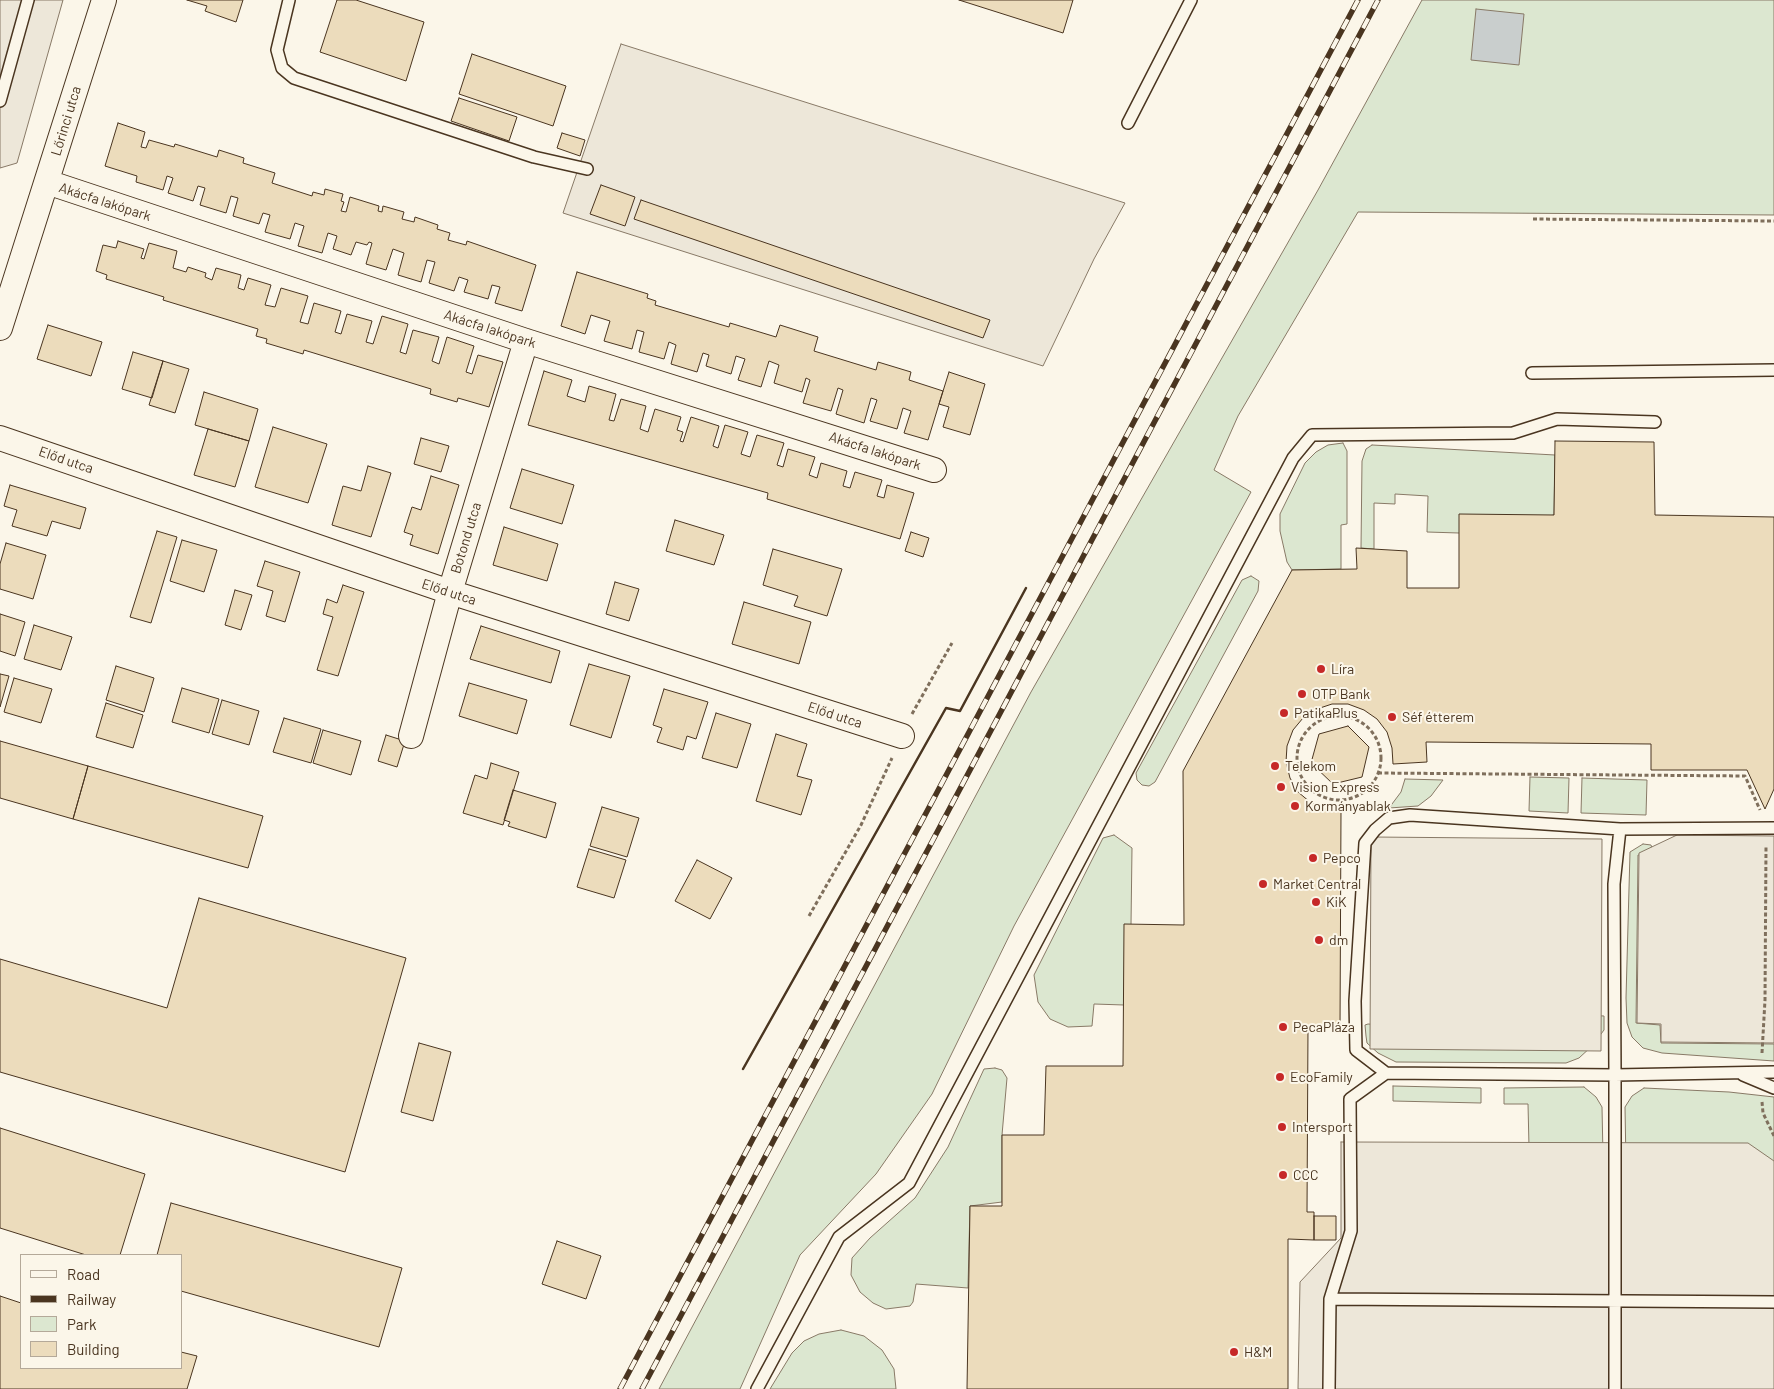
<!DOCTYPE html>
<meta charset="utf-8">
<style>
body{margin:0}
#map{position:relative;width:1774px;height:1389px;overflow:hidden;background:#fbf6e9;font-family:Barlow,sans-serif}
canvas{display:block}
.legend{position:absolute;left:20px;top:1254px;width:162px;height:115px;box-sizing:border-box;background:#fbf6e9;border:1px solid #b4a999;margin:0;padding:6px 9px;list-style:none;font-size:15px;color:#4a3520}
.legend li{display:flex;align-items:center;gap:10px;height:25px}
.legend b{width:25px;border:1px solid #b4a999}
</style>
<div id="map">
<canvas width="1774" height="1389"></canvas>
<ul class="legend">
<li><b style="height:6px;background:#fbf6e9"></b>Road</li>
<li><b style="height:6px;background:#4a3520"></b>Railway</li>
<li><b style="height:14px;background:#dce7d0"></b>Park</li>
<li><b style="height:14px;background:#ecdcbc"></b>Building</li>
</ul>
</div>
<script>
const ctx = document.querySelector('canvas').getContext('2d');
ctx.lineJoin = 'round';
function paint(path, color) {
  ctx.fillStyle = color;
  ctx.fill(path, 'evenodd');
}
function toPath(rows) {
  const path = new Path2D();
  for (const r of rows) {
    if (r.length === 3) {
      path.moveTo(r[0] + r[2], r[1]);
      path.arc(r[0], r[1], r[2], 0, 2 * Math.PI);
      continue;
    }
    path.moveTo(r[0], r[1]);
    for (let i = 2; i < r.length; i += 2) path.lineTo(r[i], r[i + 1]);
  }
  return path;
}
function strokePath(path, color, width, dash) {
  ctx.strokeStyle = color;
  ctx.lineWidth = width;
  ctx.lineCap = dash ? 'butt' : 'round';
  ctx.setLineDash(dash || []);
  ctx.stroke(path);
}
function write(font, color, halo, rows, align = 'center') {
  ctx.font = font + ' Barlow,sans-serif';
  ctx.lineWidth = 4;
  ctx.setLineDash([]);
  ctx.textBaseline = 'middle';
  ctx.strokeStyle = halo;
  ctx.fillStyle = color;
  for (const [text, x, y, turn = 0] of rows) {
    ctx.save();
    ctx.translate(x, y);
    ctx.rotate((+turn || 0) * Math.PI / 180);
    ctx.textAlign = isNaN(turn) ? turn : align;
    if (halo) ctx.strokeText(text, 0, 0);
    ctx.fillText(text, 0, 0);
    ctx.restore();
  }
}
const green = toPath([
 [1422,0,1774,0,1774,215,1358,212,1238,416,1214,470,1251,492,1014,926,932,1094,876,1174,800,1255,740,1389,659,1389,1031,692,1318,190,1422,0],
 [1343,443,1347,451,1347,524,1341,525,1341,569,1292,570,1287,562,1280,531,1280,514,1305,463,1316,452,1328,445,1343,443],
 [1372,445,1555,455,1554,515,1459,533,1427,532,1428,496,1395,494,1395,504,1374,503,1374,549,1361,548,1362,461,1366,449,1372,445],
 [1251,576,1259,581,1258,591,1155,782,1149,786,1142,785,1137,780,1136,773,1242,580,1251,576],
 [1530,777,1569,778,1568,813,1529,811,1530,777],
 [1582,778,1647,780,1646,815,1581,813,1582,778],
 [1405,779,1443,780,1431,796,1418,806,1389,808,1401,792,1405,779],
 [1114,835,1132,848,1131,925,1124,1005,1094,1004,1092,1026,1068,1027,1050,1019,1038,1002,1034,975,1103,838,1114,835],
 [1643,844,1651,845,1654,855,1638,855,1636,1023,1660,1025,1661,1043,1774,1044,1774,1061,1662,1053,1643,1048,1632,1037,1627,1023,1626,998,1630,852,1643,844],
 [1587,1015,1604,1016,1604,1030,1592,1046,1579,1058,1566,1063,1396,1062,1378,1053,1367,1043,1366,1036,1365,1025,1368,1024,1387,1025,1587,1015],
 [995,1068,1002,1070,1007,1078,1002,1135,1002,1202,970,1206,968,1288,916,1284,913,1302,910,1306,886,1309,873,1303,860,1292,851,1275,852,1258,870,1238,915,1198,948,1147,984,1069,995,1068],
 [1393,1086,1481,1088,1481,1103,1393,1101,1393,1086],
 [1584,1087,1596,1097,1602,1107,1603,1156,1529,1147,1528,1104,1504,1104,1504,1088,1584,1087],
 [1644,1088,1729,1092,1774,1097,1774,1175,1626,1165,1625,1107,1632,1096,1644,1088],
 [841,1330,864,1336,882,1350,894,1369,896,1389,770,1389,792,1353,804,1341,819,1334,841,1330]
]);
paint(green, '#dce7d0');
strokePath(green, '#887966', 1);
const parking = toPath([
 [0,0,63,0,17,163,0,168,0,0],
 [621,44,1125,203,1094,259,1043,366,563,213,621,44],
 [1677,835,1774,836,1774,1043,1661,1042,1661,1024,1637,1023,1639,853,1677,835],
 [1371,837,1602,839,1601,1051,1370,1049,1371,837],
 [1341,1142,1748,1143,1774,1161,1774,1389,1298,1389,1300,1282,1341,1238,1341,1142]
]);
paint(parking, '#ede7d9');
strokePath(parking, '#887966', 1);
const water = toPath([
 [1476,9,1524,14,1519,65,1471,60,1476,9]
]);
paint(water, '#c9cecd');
strokePath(water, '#887966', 1);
const building = toPath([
 [187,0,243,0,236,22,205,11,207,6,187,0],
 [337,0,356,0,424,22,406,81,320,52,337,0],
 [959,0,1073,0,1063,33,959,0],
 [472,54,566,86,553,126,459,94,472,54],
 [459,98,517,117,509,141,451,121,459,98],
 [118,123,145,132,141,147,146,148,149,140,174,147,175,144,217,157,219,150,244,158,243,163,275,173,272,183,312,196,313,192,324,195,325,189,343,194,341,201,344,202,341,211,346,212,350,197,379,206,378,211,382,212,383,206,404,212,402,219,414,222,415,217,438,225,437,229,450,233,448,240,466,245,467,241,536,265,522,311,495,303,500,287,492,285,488,299,464,292,468,280,459,277,454,291,429,283,435,262,427,260,421,282,398,275,404,253,393,249,386,270,366,264,372,243,369,242,367,245,356,242,351,255,333,249,337,236,328,233,322,253,298,246,304,226,295,223,290,239,265,232,270,215,263,213,259,224,233,216,238,198,231,196,226,213,200,205,205,188,198,186,193,201,168,193,173,178,167,176,163,190,136,182,137,176,105,166,118,123],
 [562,133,585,140,580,156,557,148,562,133],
 [601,185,635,197,625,226,590,214,601,185],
 [641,200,990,320,983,338,634,219,641,200],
 [118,241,144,249,141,258,144,259,149,243,177,251,173,268,186,272,188,267,206,273,205,277,212,280,216,268,241,275,238,288,244,290,248,278,271,285,265,305,275,307,281,288,308,296,300,322,308,324,314,303,341,311,335,332,341,334,347,314,372,321,366,342,373,344,382,316,408,324,400,352,406,354,413,330,439,337,432,361,439,364,447,337,474,346,466,372,472,374,478,355,503,362,489,407,458,398,457,402,430,394,431,389,304,350,303,354,266,343,267,339,256,336,258,329,163,300,164,297,106,279,107,275,96,271,103,245,116,248,118,241],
 [577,272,648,294,647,298,656,301,655,305,729,327,730,323,776,337,780,325,818,337,814,351,876,370,878,362,911,372,909,380,943,391,928,440,904,433,911,411,903,408,897,429,870,421,877,400,871,398,864,423,836,414,843,390,838,388,831,411,803,403,810,380,806,378,802,392,774,383,779,365,769,361,761,387,738,380,745,359,736,356,731,374,706,366,709,355,703,353,697,372,671,364,676,345,669,342,664,359,639,352,644,332,637,330,632,349,604,341,610,321,591,315,585,334,561,326,577,272],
 [48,325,102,342,91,376,37,359,48,325],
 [133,352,163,361,152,398,122,389,133,352],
 [163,361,189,369,175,413,149,405,163,361],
 [544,371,572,380,567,396,585,402,589,386,616,394,609,420,614,421,621,399,646,406,640,429,648,432,655,409,681,417,677,430,683,432,680,441,683,442,691,417,719,426,713,446,718,448,725,425,748,432,741,454,750,457,757,435,784,443,777,465,783,467,788,449,815,457,809,475,817,478,821,463,847,471,843,486,850,488,855,472,882,480,877,496,884,498,887,485,914,493,900,539,767,499,768,493,528,425,544,371],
 [949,372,985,384,970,435,943,427,949,407,939,404,949,372],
 [204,392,258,409,249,441,195,425,204,392],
 [273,427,327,444,308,503,255,487,273,427],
 [208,429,249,441,235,487,194,475,208,429],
 [421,438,449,446,441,472,414,464,421,438],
 [1555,441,1654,442,1655,515,1774,517,1774,789,1765,809,1747,770,1651,770,1651,744,1426,742,1427,762,1393,764,1392,748,1387,732,1377,719,1364,710,1348,704,1332,704,1317,709,1303,718,1293,730,1287,746,1286,762,1290,778,1298,792,1310,802,1325,809,1341,811,1340,1027,1308,1027,1307,1212,1314,1212,1314,1240,1288,1239,1288,1389,967,1389,970,1206,1002,1206,1002,1135,1044,1135,1046,1066,1123,1066,1124,924,1184,925,1183,771,1292,570,1357,569,1356,548,1407,551,1407,588,1459,588,1459,514,1554,515,1555,441],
 [368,466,391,473,371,537,332,525,343,486,361,491,368,466],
 [522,469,574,485,562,524,510,508,522,469],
 [431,476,459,485,438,554,410,545,413,535,404,532,412,507,421,510,431,476],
 [10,485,86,508,80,529,52,521,47,536,12,526,17,510,4,506,10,485],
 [675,520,724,535,714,565,666,551,675,520],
 [504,527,558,544,547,581,493,565,504,527],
 [157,531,177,537,151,623,130,617,157,531],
 [911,532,929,538,923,557,905,551,911,532],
 [182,540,217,550,204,592,170,581,182,540],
 [6,543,46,555,33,599,0,589,0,564,6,543],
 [773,549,842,569,827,616,794,606,798,596,763,585,773,549],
 [265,561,300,572,285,622,266,616,273,591,257,586,265,561],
 [615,582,639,589,629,621,606,614,615,582],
 [343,585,364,592,338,676,317,670,333,617,323,614,327,599,337,603,343,585],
 [235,590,252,595,241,630,225,625,235,590],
 [744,602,811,622,799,664,732,644,744,602],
 [0,614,25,622,15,656,0,651,0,614],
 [34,625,72,637,61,670,24,659,34,625],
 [481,626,560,651,551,683,470,659,481,626],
 [589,664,630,676,611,738,570,725,589,664],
 [116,666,154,678,144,712,106,700,116,666],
 [0,674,9,676,0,707,0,674],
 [14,678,52,689,41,723,4,712,14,678],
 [469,683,527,700,517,734,459,716,469,683],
 [182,688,219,699,209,733,172,722,182,688],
 [664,689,708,702,696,739,687,736,683,750,657,742,662,728,653,725,664,689],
 [222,700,259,711,249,745,212,734,222,700],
 [106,703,143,715,133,748,96,737,106,703],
 [716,713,751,724,737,768,702,758,716,713],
 [284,718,321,729,311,763,273,752,284,718],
 [1348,726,1369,747,1362,777,1333,784,1311,763,1319,734,1348,726],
 [323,730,361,741,351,775,313,763,323,730],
 [776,734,807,744,797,776,812,780,801,815,756,801,776,734],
 [386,735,405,741,397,767,378,761,386,735],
 [0,741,88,766,73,819,0,798,0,741],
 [491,763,519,772,503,825,463,813,475,775,487,779,491,763],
 [88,766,263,816,248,868,73,819,88,766],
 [513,790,556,803,546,838,508,826,510,822,504,820,513,790],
 [602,807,639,818,627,857,590,846,602,807],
 [589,849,626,860,614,898,577,887,589,849],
 [697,860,732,878,710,919,675,901,697,860],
 [199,898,406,958,345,1172,0,1072,0,959,167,1008,199,898],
 [419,1043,451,1052,433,1121,401,1112,419,1043],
 [0,1128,145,1174,120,1255,86,1255,0,1228,0,1128],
 [171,1203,402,1268,379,1347,181,1291,181,1255,157,1255,171,1203],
 [1314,1216,1336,1216,1336,1240,1314,1240,1314,1216],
 [557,1241,601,1256,586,1299,542,1284,557,1241],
 [0,1296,21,1303,21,1368,181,1368,181,1352,197,1356,187,1389,0,1389,0,1296]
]);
paint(building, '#ecdcbc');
strokePath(building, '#4a3520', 1);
const lane = toPath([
 [289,0,277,50,282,68,294,78,534,157,587,169],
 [0,101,28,0],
 [1128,123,1191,0],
 [1532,373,1774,370],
 [1620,829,1614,884,1615,1075,1774,1072],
 [1743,1075,1774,1088],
 [1330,1299,1774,1302],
 [757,1389,839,1237,909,1183,1293,458,1312,435,1513,433,1557,419,1655,422],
 [1329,1389,1330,1299,1351,1231,1350,1099,1386,1073],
 [1615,1389,1615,1075,1386,1073,1356,1050,1355,1001,1365,843,1375,830,1389,818,1410,815,1620,829,1774,828]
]);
const street = toPath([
 [47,182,526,341,934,470],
 [0,328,104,0],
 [0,438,450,592,902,736],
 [411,736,450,592,526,341]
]);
strokePath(lane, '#4a3520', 14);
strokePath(street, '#4a3520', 26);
strokePath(toPath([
 [1533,219,1774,221],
 [912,714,952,643],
 [1339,758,42],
 [1378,773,1745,776,1760,810],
 [809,916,861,825,892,758],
 [1762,1053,1765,1000,1766,847],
 [1762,1102,1763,1113,1774,1136]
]), '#7f6f5c', 3, [4, 2.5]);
strokePath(lane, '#fbf6e9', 11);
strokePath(street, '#fbf6e9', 24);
const rail = toPath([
 [620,1389,1358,0],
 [642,1389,1378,0]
]);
strokePath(rail, '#4a3520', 5.5);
strokePath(rail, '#fbf6e9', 4, [11]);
strokePath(toPath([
 [743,1069,946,708,960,711,1026,588]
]), '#4a3520', 2.5);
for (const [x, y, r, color] of [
 [1321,669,5,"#c62828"],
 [1302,694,5,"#c62828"],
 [1284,713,5,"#c62828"],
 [1392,717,5,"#c62828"],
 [1275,766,5,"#c62828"],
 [1281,787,5,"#c62828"],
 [1295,806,5,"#c62828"],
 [1313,858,5,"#c62828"],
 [1263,884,5,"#c62828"],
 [1316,902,5,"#c62828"],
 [1319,940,5,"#c62828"],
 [1283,1027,5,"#c62828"],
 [1280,1077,5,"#c62828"],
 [1282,1127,5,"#c62828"],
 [1283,1175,5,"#c62828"],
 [1234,1352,5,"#c62828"]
]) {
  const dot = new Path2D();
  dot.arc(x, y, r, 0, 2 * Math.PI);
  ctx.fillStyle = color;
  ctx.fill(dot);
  strokePath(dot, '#fbf6e9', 2);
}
write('14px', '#4a3520', '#fbf6e9', [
 ["Lőrinci utca",66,121,-73],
 ["Akácfa lakópark",105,202,18],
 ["Akácfa lakópark",490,329,18],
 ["Akácfa lakópark",875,451,18],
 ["Előd utca",66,460,19],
 ["Botond utca",466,538,-73],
 ["Előd utca",449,592,18],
 ["Előd utca",835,715,18]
]);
write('14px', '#4a3520', '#fbf6e9', [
 ["Líra",1331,669],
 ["OTP Bank",1312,694],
 ["PatikaPlus",1294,713],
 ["Séf étterem",1402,717],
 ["Telekom",1285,766],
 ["Vision Express",1291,787],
 ["Kormányablak",1305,806],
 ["Pepco",1323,858],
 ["Market Central",1273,884],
 ["KiK",1326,902],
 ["dm",1329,940],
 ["PecaPláza",1293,1027],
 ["EcoFamily",1290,1077],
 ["Intersport",1292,1127],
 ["CCC",1293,1175],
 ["H&M",1244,1352]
], 'left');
</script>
